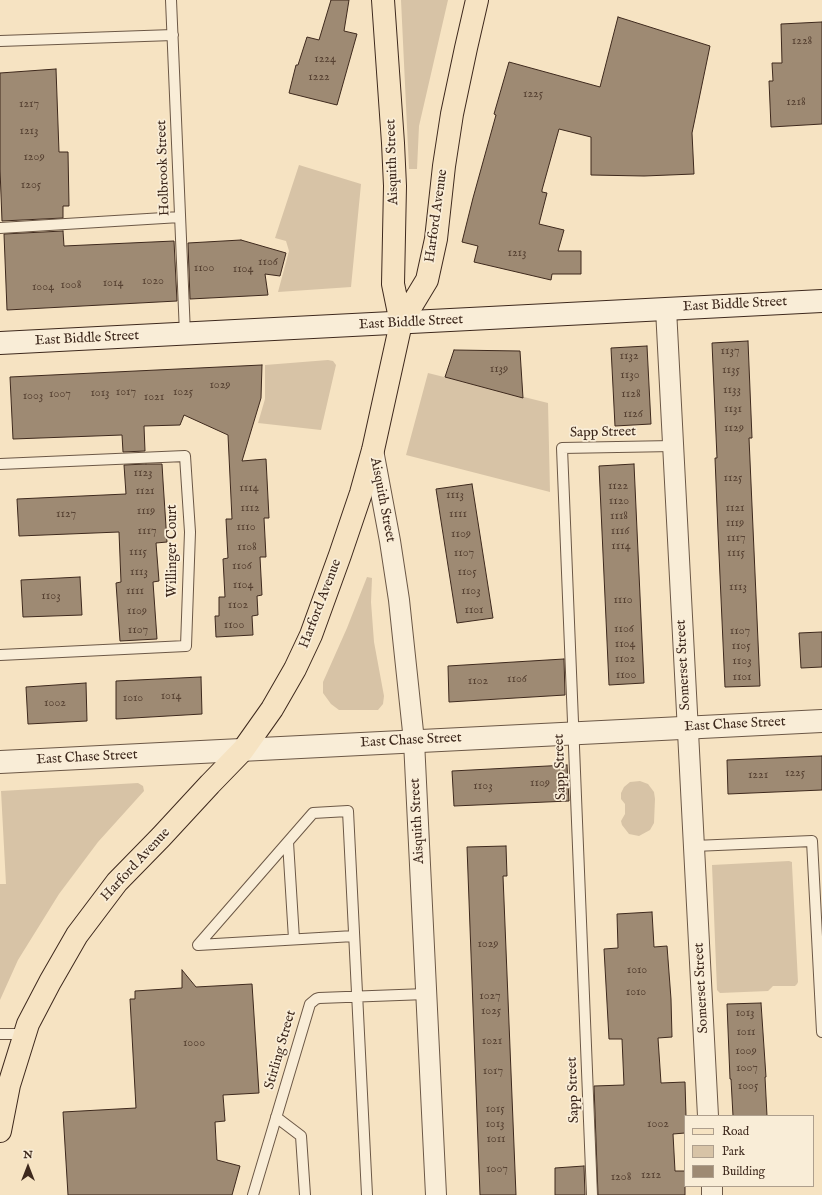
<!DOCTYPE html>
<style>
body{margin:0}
#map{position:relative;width:822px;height:1195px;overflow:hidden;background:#f6e3c2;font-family:"IM FELL English",serif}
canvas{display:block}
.legend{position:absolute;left:684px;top:1115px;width:130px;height:72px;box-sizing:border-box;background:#f9edd7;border:1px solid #ae9f8d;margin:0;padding:5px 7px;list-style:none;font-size:12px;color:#3e291d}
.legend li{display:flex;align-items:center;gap:8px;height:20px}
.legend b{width:20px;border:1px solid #ae9f8d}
.north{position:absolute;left:8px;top:1147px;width:40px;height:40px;-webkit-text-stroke:3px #f9edd7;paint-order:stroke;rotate:0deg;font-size:11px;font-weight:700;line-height:16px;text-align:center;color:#3e291d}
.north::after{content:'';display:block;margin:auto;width:14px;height:18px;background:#3e291d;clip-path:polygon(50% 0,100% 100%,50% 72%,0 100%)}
</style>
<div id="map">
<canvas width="822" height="1195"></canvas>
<ul class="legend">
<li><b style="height:5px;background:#f6e3c2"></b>Road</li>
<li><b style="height:11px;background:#d7c3a6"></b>Park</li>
<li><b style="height:11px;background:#9e8a73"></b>Building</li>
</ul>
<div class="north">N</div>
</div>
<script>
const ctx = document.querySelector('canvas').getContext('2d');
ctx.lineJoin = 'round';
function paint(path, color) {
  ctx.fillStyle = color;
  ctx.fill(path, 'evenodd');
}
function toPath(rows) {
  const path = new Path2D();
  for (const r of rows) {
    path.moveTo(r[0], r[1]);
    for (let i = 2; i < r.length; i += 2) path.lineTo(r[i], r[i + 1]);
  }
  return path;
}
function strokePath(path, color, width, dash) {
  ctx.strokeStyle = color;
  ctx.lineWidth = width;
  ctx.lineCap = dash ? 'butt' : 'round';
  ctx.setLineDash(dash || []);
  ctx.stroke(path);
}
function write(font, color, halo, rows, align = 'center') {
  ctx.font = font + ' "IM FELL English",serif';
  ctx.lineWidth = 3.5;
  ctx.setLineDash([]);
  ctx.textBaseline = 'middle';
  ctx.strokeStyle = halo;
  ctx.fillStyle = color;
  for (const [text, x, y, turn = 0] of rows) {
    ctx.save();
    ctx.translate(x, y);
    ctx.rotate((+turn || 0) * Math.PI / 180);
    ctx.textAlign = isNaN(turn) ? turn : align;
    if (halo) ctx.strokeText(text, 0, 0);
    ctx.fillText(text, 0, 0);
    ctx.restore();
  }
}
paint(toPath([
 [401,0,448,0,419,126,417,169,409,169],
 [299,165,361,184,351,287,278,292,289,251,286,241,275,238],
 [328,360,333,361,336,365,321,430,258,423,265,399,265,365],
 [428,373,548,403,550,492,406,455],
 [367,577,372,578,371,602,374,642,384,696,383,704,378,710,339,710,331,704,323,693,323,682,347,628],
 [640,781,648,784,654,792,655,799,654,823,650,830,639,836,629,834,622,825,621,821,625,814,625,804,621,799,621,793,624,787,630,782],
 [138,783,143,786,144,791,98,842,59,894,18,960,0,1000,0,884,6,884,1,791],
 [789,861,792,862,792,865,798,982,797,984,795,986,773,986,768,991,720,993,717,990,712,865]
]), '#d7c3a6');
const building = toPath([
 [331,0,349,0,344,31,357,34,337,105,289,93,296,65,298,65,307,37,319,40,331,0],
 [618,17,710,46,692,133,694,174,644,176,591,175,591,137,559,129,542,190,542,192,547,193,539,224,564,230,558,251,581,251,581,274,552,274,551,280,474,262,478,246,462,242,473,198,496,115,494,114,509,62,600,87,618,17],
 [822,22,822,124,771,127,769,81,773,81,772,63,782,63,781,24,822,22],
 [56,69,59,152,68,152,69,206,63,206,63,218,2,221,0,169,0,73,56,69],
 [63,231,64,246,174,241,177,301,7,310,4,234,63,231],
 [241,240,286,253,280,276,265,274,268,295,190,299,188,243,241,240],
 [748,341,752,438,749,438,760,686,725,687,718,532,715,458,717,458,712,343,748,341],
 [647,346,651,424,615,426,611,348,647,346],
 [454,350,520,351,523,398,445,377,454,350],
 [262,365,261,398,242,461,266,459,269,518,264,518,266,557,260,557,262,595,257,596,258,615,252,616,253,635,216,637,215,616,219,616,219,597,225,597,223,559,228,558,226,519,232,519,228,435,184,415,180,425,144,426,145,451,123,452,122,435,13,439,10,377,262,365],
 [146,464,162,464,163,481,167,542,156,543,159,581,153,582,157,639,120,641,116,583,121,582,119,532,19,536,17,499,126,494,124,465,146,464],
 [634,464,644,683,609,685,599,466,634,464],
 [472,484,493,618,457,623,436,489,472,484],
 [80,577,82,615,23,617,21,580,80,577],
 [822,632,822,667,801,668,799,633,822,632],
 [564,659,565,695,449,702,448,666,564,659],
 [201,677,202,714,116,719,116,681,201,677],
 [86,683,87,721,28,724,26,687,86,683],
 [822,756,822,790,728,794,727,760,822,756],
 [567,765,569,801,454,806,452,771,567,765],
 [506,846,507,876,503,876,516,1195,480,1195,467,847,506,846],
 [652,912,654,947,667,946,671,999,672,1037,658,1038,661,1083,685,1082,686,1116,685,1116,685,1133,673,1134,675,1171,685,1171,685,1195,598,1195,594,1086,624,1085,622,1039,609,1039,604,949,618,948,617,914,652,912],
 [182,970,196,987,252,984,259,1093,223,1095,225,1121,215,1122,217,1160,240,1166,232,1195,68,1195,63,1112,136,1108,130,999,135,999,135,991,182,988,182,970],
 [761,1003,766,1077,765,1077,767,1116,733,1116,731,1079,730,1079,727,1004,761,1003],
 [584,1166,585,1195,555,1195,555,1168,584,1166]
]);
paint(building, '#9e8a73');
strokePath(building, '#3e291d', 1);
const service = toPath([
 [171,0,185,334],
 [0,41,173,35],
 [0,228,180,217],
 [0,464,185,456,190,532,186,646,0,655],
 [288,842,294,939],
 [694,846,812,841,822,1032],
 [354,936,198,945,313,813,348,811,367,1195],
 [0,1034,25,1034],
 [276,1117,301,1136,305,1195],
 [253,1195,310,1004,316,999,319,998,426,994],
 [592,1195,562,448,673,446]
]);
const minor = toPath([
 [666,309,708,1116],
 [373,450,390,541,399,600,414,741,436,1195],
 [712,1186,712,1195]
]);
const tertiary = toPath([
 [0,762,822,721]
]);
const secondary = toPath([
 [0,343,822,301]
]);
const primary = toPath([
 [383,0,393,143,395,186,393,284,401,323],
 [0,1131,9,1085,28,1024,50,982,77,935,117,882,161,837,210,784,243,750,272,709,295,669,311,635,340,555,361,493,373,450,401,323,427,280,436,239,444,166,452,114,466,48,477,0]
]);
strokePath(service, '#6c5846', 12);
strokePath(minor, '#6c5846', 22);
strokePath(tertiary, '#6c5846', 24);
strokePath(secondary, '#3e291d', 24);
strokePath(primary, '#3e291d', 24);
strokePath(service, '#f9edd7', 10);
strokePath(minor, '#f9edd7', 20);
strokePath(tertiary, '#f9edd7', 22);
strokePath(secondary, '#f9edd7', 22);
strokePath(primary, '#f6e3c2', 22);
write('12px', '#564132', null, [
 ["1228",802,42],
 ["1224",325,60],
 ["1222",319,78],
 ["1225",533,95],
 ["1218",796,103],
 ["1217",29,105],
 ["1213",29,132],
 ["1209",34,158],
 ["1205",31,186],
 ["1213",517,254],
 ["1106",268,263],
 ["1100",204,269],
 ["1104",243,270],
 ["1020",153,282],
 ["1014",113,284],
 ["1008",71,286],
 ["1004",43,288],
 ["1137",730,352],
 ["1132",629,357],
 ["1139",499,370],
 ["1135",731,371],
 ["1130",630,376],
 ["1029",220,386],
 ["1133",732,391],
 ["1017",126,393],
 ["1025",183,393],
 ["1013",100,394],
 ["1007",60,395],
 ["1128",631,395],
 ["1003",33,397],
 ["1021",154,398],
 ["1131",733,410],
 ["1126",633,415],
 ["1129",734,429],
 ["1123",143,474],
 ["1125",733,479],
 ["1122",618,487],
 ["1114",249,489],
 ["1121",145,492],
 ["1113",455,496],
 ["1120",619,502],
 ["1112",250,509],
 ["1121",735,509],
 ["1119",146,512],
 ["1127",66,515],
 ["1111",458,515],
 ["1118",619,517],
 ["1119",735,524],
 ["1110",246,528],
 ["1117",147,532],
 ["1116",620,532],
 ["1109",461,535],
 ["1117",736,539],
 ["1114",621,547],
 ["1108",247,548],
 ["1115",138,553],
 ["1107",464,554],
 ["1115",736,554],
 ["1106",242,567],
 ["1113",139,573],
 ["1105",467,573],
 ["1104",243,586],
 ["1113",738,588],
 ["1111",135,592],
 ["1103",471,592],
 ["1103",51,597],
 ["1110",623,601],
 ["1102",238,606],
 ["1101",474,611],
 ["1109",137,612],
 ["1100",234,626],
 ["1106",624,630],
 ["1107",138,631],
 ["1107",740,632],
 ["1104",625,645],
 ["1105",741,647],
 ["1102",625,660],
 ["1103",742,662],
 ["1100",626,676],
 ["1101",742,678],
 ["1106",517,680],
 ["1102",478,682],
 ["1014",171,697],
 ["1010",133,699],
 ["1002",55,704],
 ["1225",795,774],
 ["1221",758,776],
 ["1109",540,784],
 ["1103",483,787],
 ["1029",488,945],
 ["1010",637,971],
 ["1010",636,993],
 ["1027",490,997],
 ["1025",491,1012],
 ["1013",745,1014],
 ["1011",746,1033],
 ["1021",492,1042],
 ["1000",194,1044],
 ["1009",746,1052],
 ["1007",747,1069],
 ["1017",493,1072],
 ["1005",748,1087],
 ["1015",495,1110],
 ["1013",495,1125],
 ["1002",658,1125],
 ["1011",496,1140],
 ["1007",497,1170],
 ["1212",651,1176],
 ["1208",621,1178]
]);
write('14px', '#3e291d', '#f9edd7', [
 ["Aisquith Street",393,162,-92],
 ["Holbrook Street",164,168,-92],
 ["Harford Avenue",437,216,-82],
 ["East Biddle Street",735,305,-3],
 ["East Biddle Street",411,323,-3],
 ["East Biddle Street",87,339,-3],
 ["Sapp Street",603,433,-1],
 ["Aisquith Street",382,500,79],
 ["Willinger Court",173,551,-90],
 ["Harford Avenue",321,604,-69],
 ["Somerset Street",684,665,-93],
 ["East Chase Street",735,725,-3],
 ["East Chase Street",411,741,-3],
 ["East Chase Street",87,758,-3],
 ["Sapp Street",561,767,-92],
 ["Aisquith Street",418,821,-93],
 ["Harford Avenue",136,865,-47],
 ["Somerset Street",702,988,-93],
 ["Stirling Street",281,1050,-74],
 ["Sapp Street",574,1090,-92]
]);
</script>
